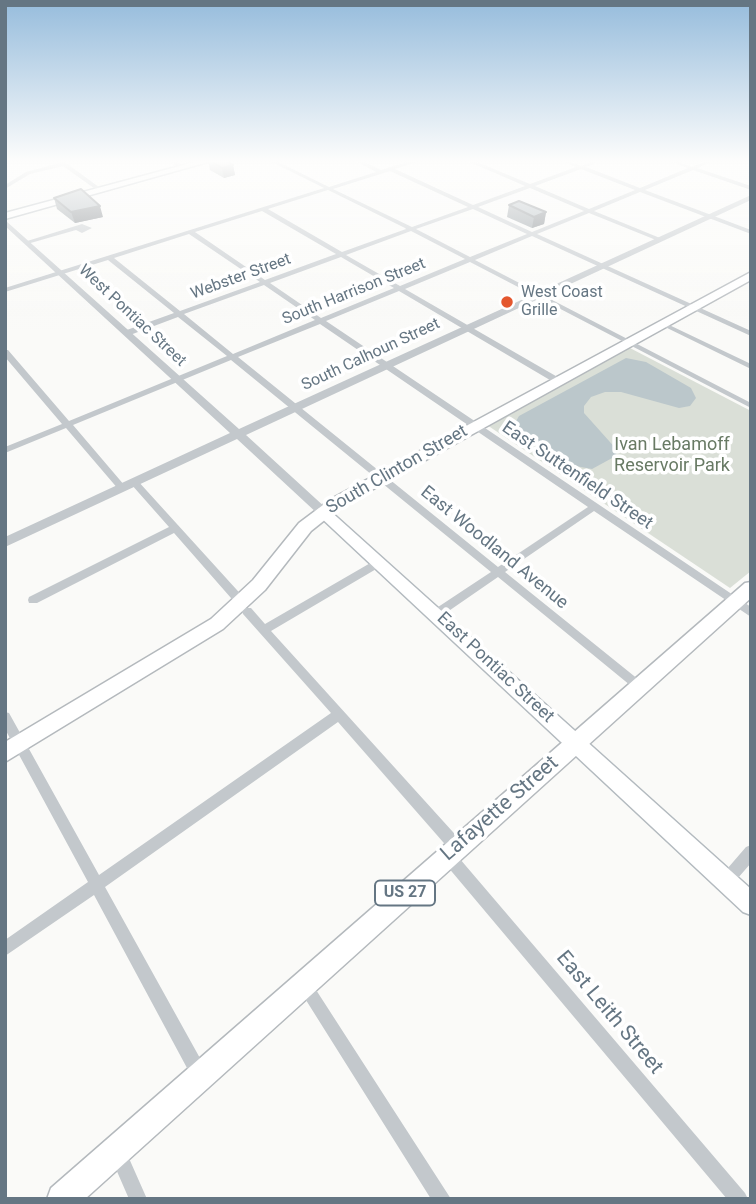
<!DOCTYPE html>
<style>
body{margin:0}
#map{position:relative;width:756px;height:1204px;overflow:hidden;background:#fafaf8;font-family:Roboto,sans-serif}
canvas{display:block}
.frame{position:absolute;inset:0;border:7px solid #657683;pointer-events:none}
</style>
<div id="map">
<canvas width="756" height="1204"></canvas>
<div class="frame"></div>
</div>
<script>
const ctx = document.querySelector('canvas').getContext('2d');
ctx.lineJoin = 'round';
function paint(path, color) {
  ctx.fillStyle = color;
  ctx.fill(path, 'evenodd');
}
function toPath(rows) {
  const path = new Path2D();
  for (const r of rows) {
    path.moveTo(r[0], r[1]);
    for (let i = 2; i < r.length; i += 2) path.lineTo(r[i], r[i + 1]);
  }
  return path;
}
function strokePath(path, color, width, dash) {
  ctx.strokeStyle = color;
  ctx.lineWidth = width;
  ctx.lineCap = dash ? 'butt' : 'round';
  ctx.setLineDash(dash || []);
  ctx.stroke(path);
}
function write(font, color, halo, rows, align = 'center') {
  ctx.font = font + ' Roboto,sans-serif';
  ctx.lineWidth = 7;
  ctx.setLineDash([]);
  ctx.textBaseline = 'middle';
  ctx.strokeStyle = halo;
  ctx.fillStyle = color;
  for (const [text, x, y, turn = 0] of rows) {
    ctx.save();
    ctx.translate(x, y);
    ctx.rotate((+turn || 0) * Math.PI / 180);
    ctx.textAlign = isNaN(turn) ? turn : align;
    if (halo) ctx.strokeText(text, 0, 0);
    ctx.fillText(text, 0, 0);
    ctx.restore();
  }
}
paint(toPath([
 [628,347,751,411,751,571,730,588,487,425]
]), '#dadfd7');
paint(toPath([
 [626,358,646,362,691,388,696,398,690,406,679,408,621,392,605,392,591,397,584,406,584,413,618,451,614,457,592,469,570,465,517,429,515,423,519,416]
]), '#bbc7cb');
const secondary = toPath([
 [202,160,215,160,5,219,5,213,202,160],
 [323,507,328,509,751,889,751,915,743,912,318,515,316,512,318,509,323,507]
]);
const trunk = toPath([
 [751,272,751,280,341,507,311,531,265,590,223,629,5,762,5,742,211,619,253,580,299,523,331,499,751,272],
 [751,582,751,598,85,1199,47,1199,51,1188,745,583,751,582]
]);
strokePath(secondary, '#b3babf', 3);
strokePath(trunk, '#b4b9bd', 3);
paint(toPath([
 [58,160,62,160,103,190,98,191,63,166,30,174,5,189,5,185,26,172,60,163,58,160],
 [168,160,174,160,186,168,181,169,168,160],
 [268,160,274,160,329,187,376,172,354,160,360,160,381,170,413,160,421,160,395,169,473,205,525,186,465,160,472,160,530,184,576,167,560,160,567,160,581,166,596,160,603,160,586,167,640,188,688,168,666,160,673,160,692,167,708,160,715,160,697,168,751,186,751,190,693,170,645,190,751,230,751,234,640,192,594,211,660,238,660,240,656,240,589,213,537,234,751,331,751,336,532,236,475,260,751,403,751,408,470,262,405,289,561,379,561,383,555,383,399,291,326,321,751,607,751,617,594,511,505,572,644,684,646,687,644,690,640,692,636,690,498,577,440,617,432,617,431,614,432,611,491,572,231,360,73,425,125,486,127,488,125,490,119,490,66,428,5,453,5,447,62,424,5,357,5,350,8,350,69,421,227,356,178,317,130,335,124,335,124,331,174,313,108,260,5,292,5,288,324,188,268,160],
 [581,169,635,190,589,209,535,186,581,169],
 [390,171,468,207,412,227,333,189,390,171],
 [530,188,584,211,532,232,478,207,530,188],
 [328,190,405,228,406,229,342,252,268,209,328,190],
 [473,209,527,234,470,257,416,229,473,209],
 [262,211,336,254,265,280,195,232,262,211],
 [411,231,465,259,400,286,346,255,411,231],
 [189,234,260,282,180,311,114,258,189,234],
 [341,257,394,288,321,318,270,283,341,257],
 [264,285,315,320,233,354,184,314,264,285],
 [320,324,588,507,498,567,238,357,320,324],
 [82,224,92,228,82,233,76,230,27,244,24,242,82,224],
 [661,323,665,323,751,364,751,369,661,325,661,323],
 [134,479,137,480,246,600,247,603,246,606,238,606,174,533,37,603,29,603,28,600,29,597,169,527,131,484,129,482,134,479],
 [379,558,384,562,383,565,271,631,462,842,464,847,462,852,457,854,454,852,745,1193,748,1199,727,1199,442,860,440,855,442,850,447,848,450,850,338,722,105,887,206,1069,208,1075,206,1081,200,1083,194,1081,94,895,5,956,5,940,88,882,5,729,5,712,9,713,99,875,331,713,243,614,242,611,243,608,251,608,265,624,379,558],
 [751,845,751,863,731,886,726,888,721,886,719,881,721,876,746,847,751,845],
 [304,976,309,979,451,1199,431,1199,299,989,296,984,299,979,304,976],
 [118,1144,124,1147,147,1199,129,1199,109,1153,112,1147,118,1144]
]), '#c3c8cc');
paint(toPath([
 [751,195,751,200,246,435,327,509,329,512,327,515,319,515,237,439,5,547,5,537,230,433,5,226,5,220,239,429,751,195]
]), '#c3c8cc');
paint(secondary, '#fff');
paint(trunk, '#fff');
paint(toPath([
 [208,160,225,160,233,165,235,175,224,178,210,170],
 [54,198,103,217,75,223,57,209],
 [509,205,546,212,544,224,532,228,507,217]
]), '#929a9f');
paint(toPath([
 [233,165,235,175,224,178,222,168],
 [100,206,103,217,75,223,71,212],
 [546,212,544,224,532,228,534,217]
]), '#777d82');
const building = toPath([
 [210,160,225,160,233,165,222,168,210,160],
 [81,189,100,206,71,212,54,198,81,189],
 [519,201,546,212,534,217,509,205,519,201]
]);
paint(building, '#aab3b9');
strokePath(building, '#777d82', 2);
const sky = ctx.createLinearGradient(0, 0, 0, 329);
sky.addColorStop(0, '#96bcdc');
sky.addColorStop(0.49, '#fdfdfc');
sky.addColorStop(1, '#fdfdfc00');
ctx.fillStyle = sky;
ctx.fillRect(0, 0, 756, 329);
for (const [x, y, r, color] of [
 [507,302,7,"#e4572e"]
]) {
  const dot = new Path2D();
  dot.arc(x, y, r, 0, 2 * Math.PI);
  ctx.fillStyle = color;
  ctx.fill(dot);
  strokePath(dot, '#fff', 2.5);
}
write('16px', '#657683', '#fff', [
 ["Webster Street",241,277,-20],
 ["South Harrison Street",354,292,-22],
 ["West Pontiac Street",132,316,43],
 ["South Calhoun Street",371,355,-25]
]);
write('16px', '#657683', '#fff', [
 ["West Coast",521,293],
 ["Grille",521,311]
], 'left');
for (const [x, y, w] of [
 [405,893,60]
]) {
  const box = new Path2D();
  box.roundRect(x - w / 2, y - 12.5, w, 25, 5);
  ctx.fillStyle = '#fff';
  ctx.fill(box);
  strokePath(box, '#657683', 2);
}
write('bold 16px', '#657683', null, [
 ["US 27",405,893]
]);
write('18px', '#687a64', '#fff', [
 ["Ivan Lebamoff",672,445],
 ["Reservoir Park",672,466]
]);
write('18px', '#657683', '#fff', [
 ["South Clinton Street",397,470,-30],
 ["East Suttenfield Street",577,476,34],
 ["East Woodland Avenue",494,548,39],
 ["East Pontiac Street",495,668,43]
]);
write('21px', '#657683', '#fff', [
 ["Lafayette Street",500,809,-41],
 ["East Leith Street",609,1013,50]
]);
</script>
